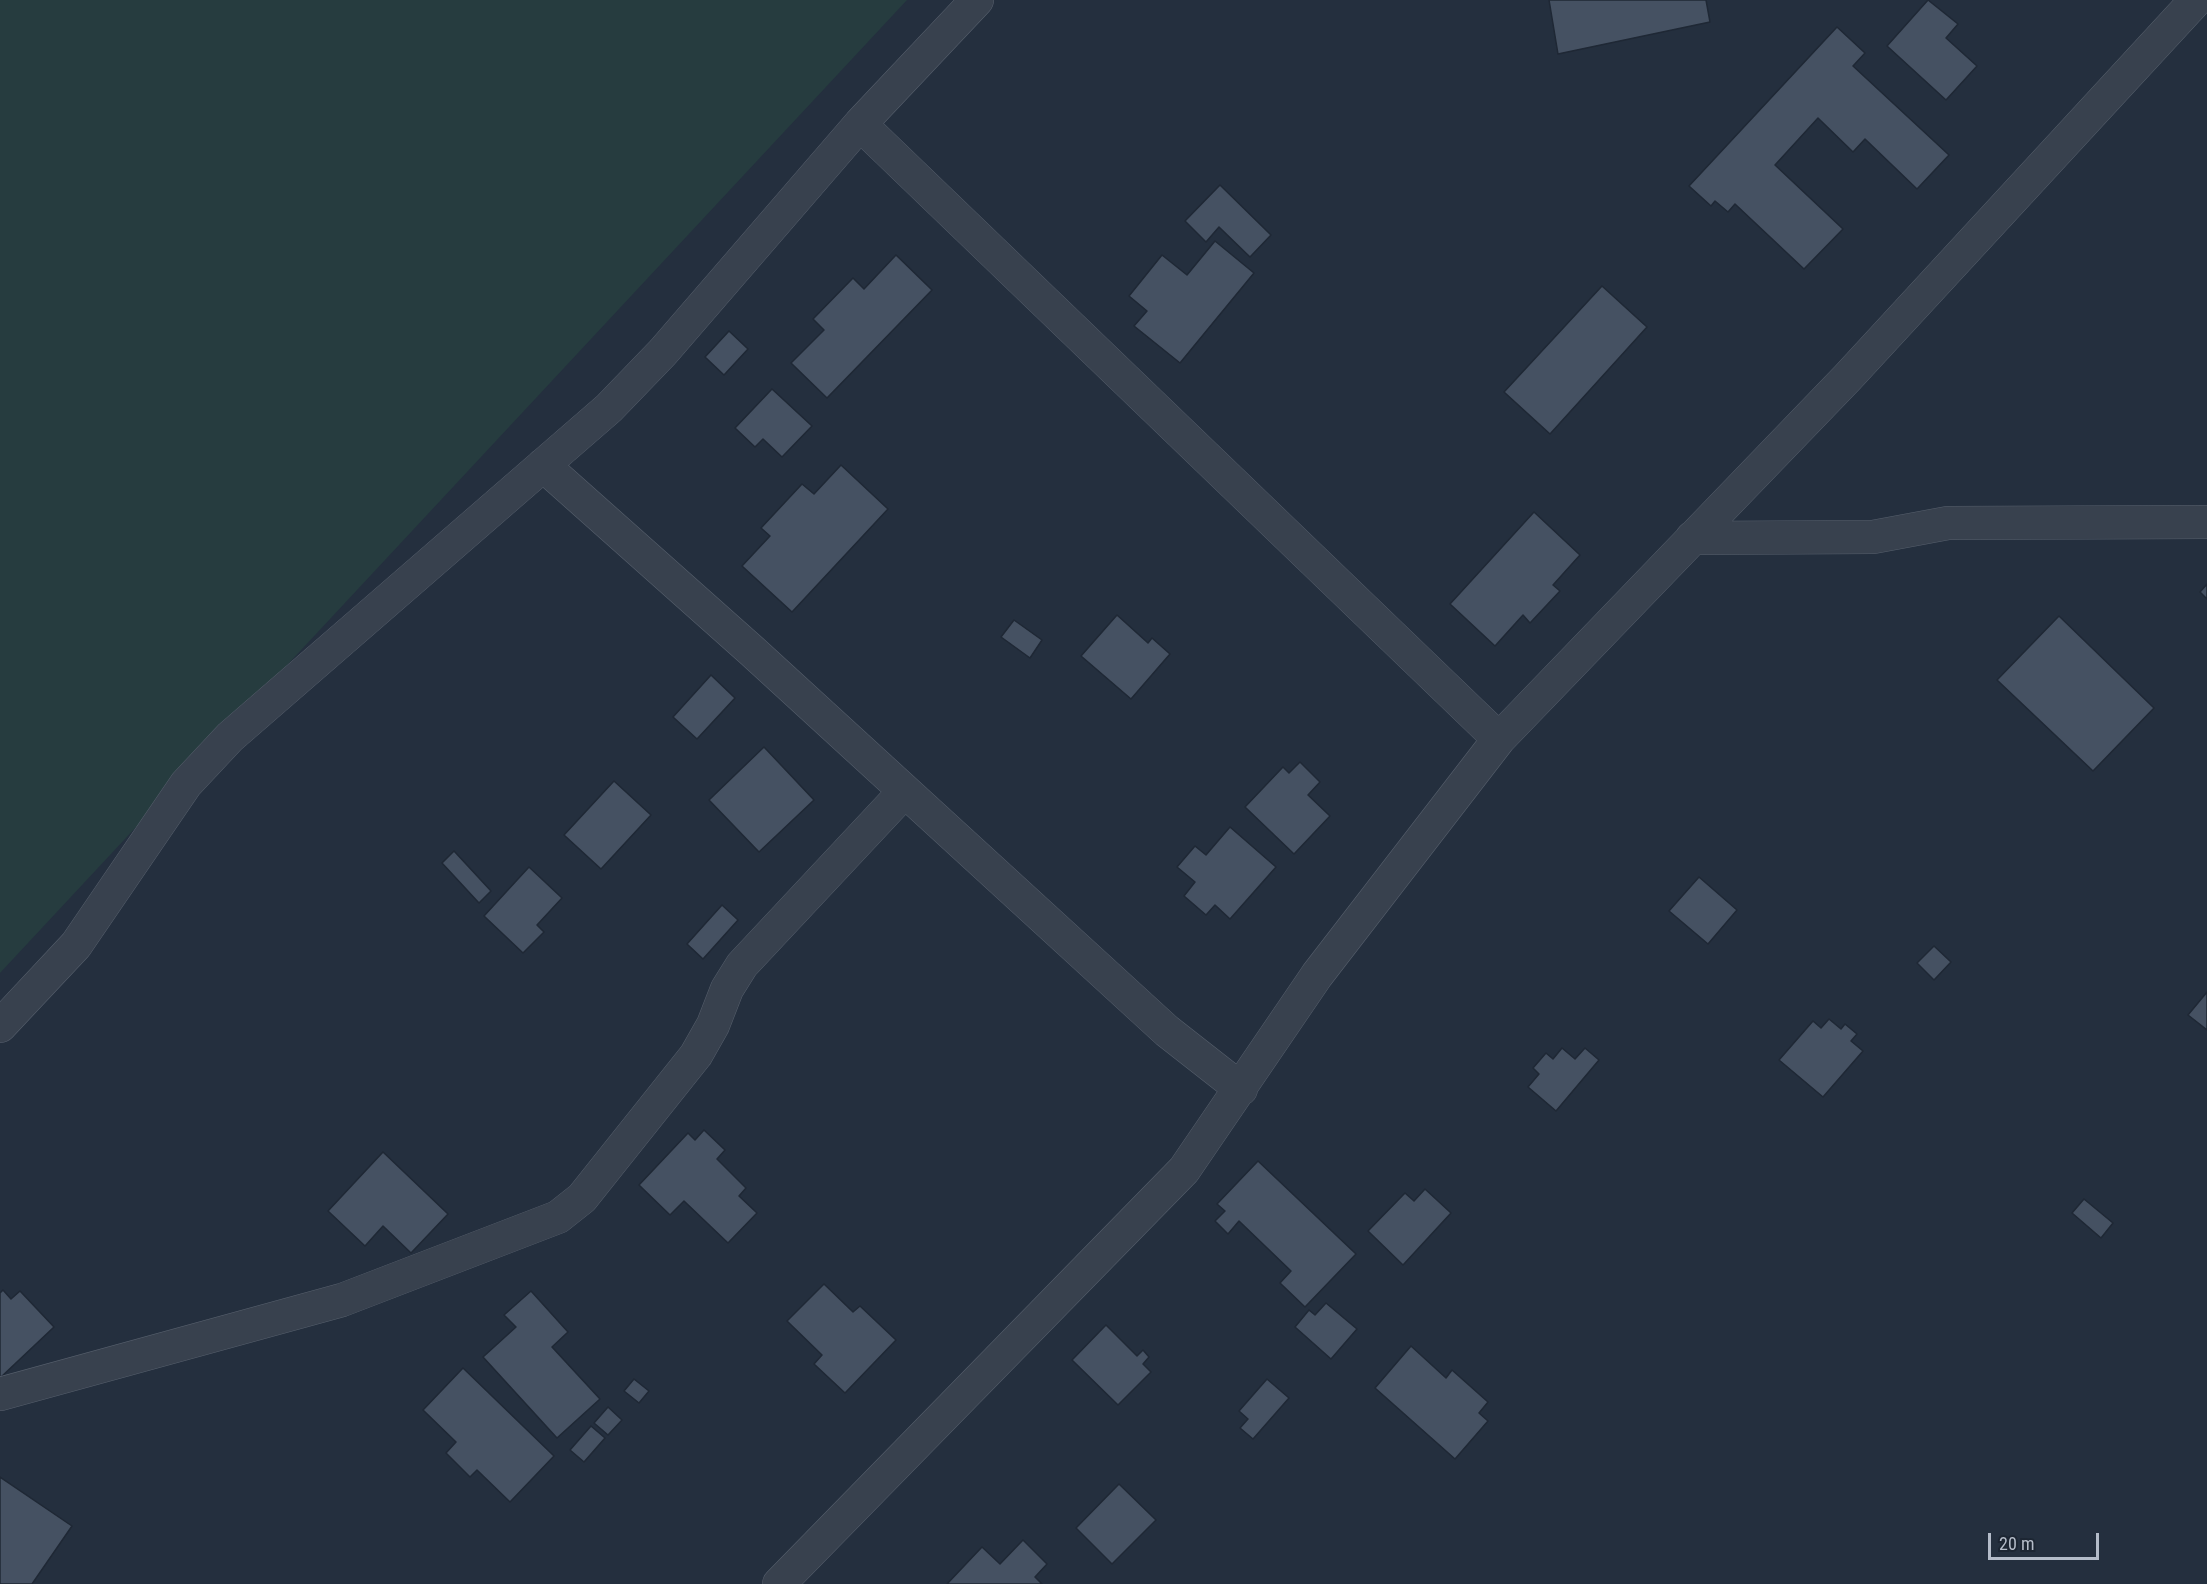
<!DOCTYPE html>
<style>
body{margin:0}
#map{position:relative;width:2207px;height:1584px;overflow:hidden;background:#242f3e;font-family:"Roboto Condensed",sans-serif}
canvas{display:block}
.scale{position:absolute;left:1988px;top:1533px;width:111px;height:27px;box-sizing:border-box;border:3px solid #b4bcc9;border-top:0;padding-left:8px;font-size:18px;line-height:21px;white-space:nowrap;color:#b4bcc9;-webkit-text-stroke:4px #1d2633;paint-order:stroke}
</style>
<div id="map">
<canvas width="2207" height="1584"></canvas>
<div class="scale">20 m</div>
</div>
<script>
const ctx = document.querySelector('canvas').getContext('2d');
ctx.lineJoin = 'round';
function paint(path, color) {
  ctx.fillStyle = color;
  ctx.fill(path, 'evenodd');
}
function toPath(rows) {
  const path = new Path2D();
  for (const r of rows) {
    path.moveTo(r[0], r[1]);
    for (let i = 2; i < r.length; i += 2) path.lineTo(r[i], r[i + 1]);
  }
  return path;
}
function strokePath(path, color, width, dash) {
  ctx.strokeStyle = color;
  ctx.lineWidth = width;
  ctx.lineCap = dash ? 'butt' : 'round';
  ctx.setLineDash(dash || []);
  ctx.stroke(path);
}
paint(toPath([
 [0,0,907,0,0,973]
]), '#263c3f');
const building = toPath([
 [1549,0,1706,0,1710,22,1558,54,1549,0],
 [1928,0,1958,24,1946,38,1977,66,1946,100,1887,46,1928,0],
 [1837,27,1865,53,1853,66,1949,155,1917,189,1865,139,1853,152,1818,118,1775,165,1843,229,1804,269,1735,204,1728,212,1715,201,1711,206,1689,186,1837,27],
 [1220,185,1271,235,1250,257,1219,227,1206,242,1185,221,1220,185],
 [1215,241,1254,273,1180,363,1134,326,1147,311,1129,296,1162,255,1187,275,1215,241],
 [896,255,932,290,827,398,791,363,824,330,813,319,853,278,864,289,896,255],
 [1602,286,1647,327,1550,434,1504,392,1602,286],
 [729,331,748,349,724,375,705,357,729,331],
 [772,389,812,426,782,457,763,439,755,447,735,428,772,389],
 [841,465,888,509,792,612,742,566,770,536,761,528,802,484,814,494,841,465],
 [1534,512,1580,555,1553,585,1560,591,1530,623,1523,615,1495,646,1450,604,1534,512],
 [2207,584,2207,599,2200,592,2207,584],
 [1117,615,1148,643,1152,638,1170,654,1131,699,1081,656,1117,615],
 [2059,616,2154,708,2093,771,1997,680,2059,616],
 [1014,620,1042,640,1030,658,1001,637,1014,620],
 [711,675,735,698,697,739,673,717,711,675],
 [764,747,814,800,759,852,709,800,764,747],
 [1300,762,1320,782,1308,795,1330,816,1294,854,1245,807,1283,767,1289,773,1300,762],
 [614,781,651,815,601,869,564,835,614,781],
 [1230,827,1276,867,1230,919,1215,905,1206,915,1184,896,1195,882,1177,867,1195,846,1206,855,1230,827],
 [454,851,491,891,479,903,442,863,454,851],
 [529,867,562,898,537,925,544,932,523,953,484,916,529,867],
 [1699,877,1737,910,1708,944,1669,911,1699,877],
 [722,905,738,920,703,959,687,944,722,905],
 [1934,946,1951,962,1934,980,1917,963,1934,946],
 [2207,992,2207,1030,2188,1015,2207,992],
 [1829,1019,1841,1029,1845,1024,1857,1034,1851,1041,1863,1051,1823,1097,1779,1060,1813,1021,1821,1028,1829,1019],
 [1562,1048,1575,1059,1585,1048,1599,1060,1556,1111,1528,1087,1539,1074,1533,1068,1546,1053,1553,1059,1562,1048],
 [704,1130,725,1150,717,1159,746,1188,739,1196,757,1213,728,1243,684,1201,670,1215,639,1185,688,1133,695,1140,704,1130],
 [383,1152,448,1214,411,1253,383,1226,365,1246,328,1211,383,1152],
 [1258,1161,1356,1254,1305,1307,1280,1283,1291,1271,1239,1221,1228,1234,1215,1221,1225,1211,1217,1204,1258,1161],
 [1425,1189,1451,1213,1403,1265,1368,1231,1405,1193,1414,1201,1425,1189],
 [2084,1199,2113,1223,2101,1238,2072,1213,2084,1199],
 [824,1284,853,1312,860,1306,896,1340,845,1393,814,1364,822,1355,787,1321,824,1284],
 [3,1290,11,1299,20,1291,54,1327,0,1378,0,1293,3,1290],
 [531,1291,568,1332,552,1347,600,1399,557,1438,483,1357,516,1327,504,1315,531,1291],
 [1326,1303,1357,1329,1331,1359,1295,1327,1309,1310,1315,1315,1326,1303],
 [1106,1325,1137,1356,1143,1350,1149,1357,1143,1364,1151,1372,1118,1405,1072,1360,1106,1325],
 [1411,1346,1446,1378,1452,1370,1488,1402,1479,1413,1488,1421,1455,1459,1375,1388,1411,1346],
 [463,1368,554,1456,510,1502,477,1470,470,1477,446,1453,456,1442,423,1410,463,1368],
 [634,1379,649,1391,639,1403,624,1391,634,1379],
 [1267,1379,1289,1398,1253,1439,1240,1428,1248,1419,1239,1411,1267,1379],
 [608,1407,622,1420,608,1435,594,1423,608,1407],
 [591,1426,605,1438,584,1462,570,1450,591,1426],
 [0,1477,72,1526,32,1584,0,1584,0,1477],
 [1119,1484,1156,1520,1112,1564,1076,1528,1119,1484],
 [1023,1540,1047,1564,1035,1577,1042,1584,947,1584,982,1547,1000,1564,1023,1540]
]);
paint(building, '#455162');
strokePath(building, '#1f2835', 1.5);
const minor = toPath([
 [860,124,1499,739],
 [543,465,752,651,1167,1031,1241,1089],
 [1692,538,1873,537,1948,523,2207,522],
 [0,1026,76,945,186,784,230,737,609,408,663,352,860,124,977,0],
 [0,1394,342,1300,558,1217,582,1198,696,1055,713,1025,727,989,742,965,904,792],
 [779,1584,1184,1170,1317,975,1499,739,1848,377,2196,0]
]);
strokePath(minor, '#565f6c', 34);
strokePath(minor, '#38414e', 33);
</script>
